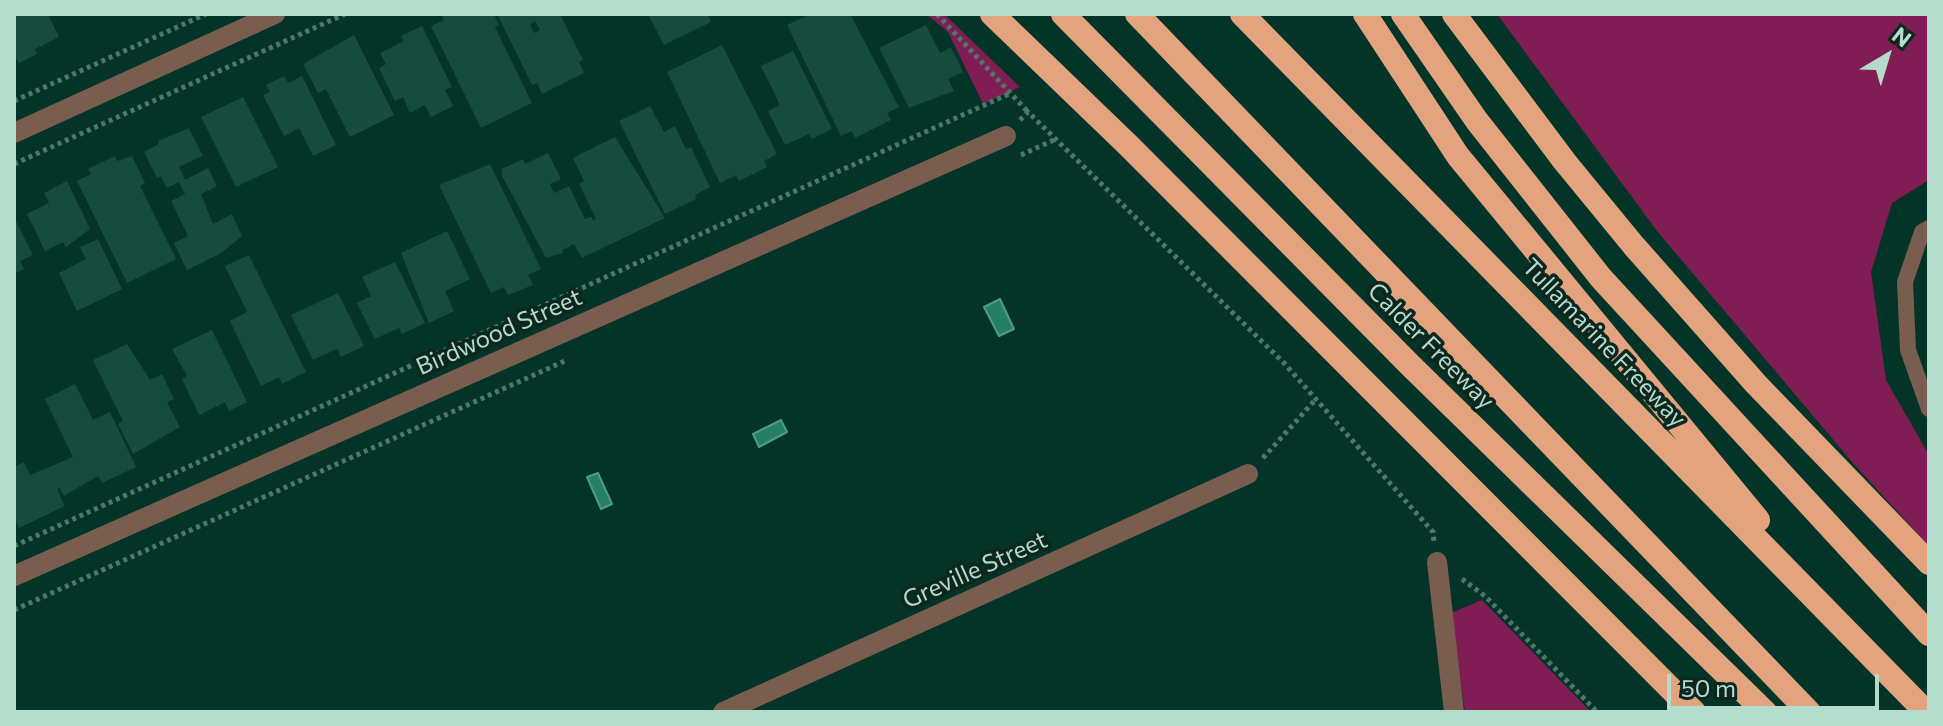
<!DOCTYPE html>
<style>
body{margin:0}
#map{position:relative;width:1943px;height:726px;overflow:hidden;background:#033427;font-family:Commissioner,sans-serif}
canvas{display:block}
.frame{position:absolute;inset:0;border:16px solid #b4dccd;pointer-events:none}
.north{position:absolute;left:1847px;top:16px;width:80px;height:80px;-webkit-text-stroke:6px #0d271f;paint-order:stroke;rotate:38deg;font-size:22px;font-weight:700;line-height:32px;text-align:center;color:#b4dccd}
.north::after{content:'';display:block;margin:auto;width:28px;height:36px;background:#b4dccd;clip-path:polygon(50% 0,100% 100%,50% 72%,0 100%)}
.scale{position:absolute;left:1667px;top:674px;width:212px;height:36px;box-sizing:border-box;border:4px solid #b4dccd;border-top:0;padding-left:10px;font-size:24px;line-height:28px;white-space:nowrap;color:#b4dccd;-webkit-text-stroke:6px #0d271f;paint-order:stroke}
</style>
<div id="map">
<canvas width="1943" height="726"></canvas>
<div class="frame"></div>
<div class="north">N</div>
<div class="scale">50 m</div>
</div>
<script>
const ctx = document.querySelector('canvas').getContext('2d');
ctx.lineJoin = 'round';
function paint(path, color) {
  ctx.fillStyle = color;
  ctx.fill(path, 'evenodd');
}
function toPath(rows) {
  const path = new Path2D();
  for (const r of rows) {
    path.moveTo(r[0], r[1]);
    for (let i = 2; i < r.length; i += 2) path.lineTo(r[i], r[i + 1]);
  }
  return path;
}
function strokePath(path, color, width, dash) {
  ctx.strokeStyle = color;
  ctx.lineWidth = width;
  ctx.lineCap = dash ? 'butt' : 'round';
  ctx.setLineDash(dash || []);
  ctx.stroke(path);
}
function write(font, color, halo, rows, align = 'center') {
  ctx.font = font + ' Commissioner,sans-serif';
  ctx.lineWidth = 7;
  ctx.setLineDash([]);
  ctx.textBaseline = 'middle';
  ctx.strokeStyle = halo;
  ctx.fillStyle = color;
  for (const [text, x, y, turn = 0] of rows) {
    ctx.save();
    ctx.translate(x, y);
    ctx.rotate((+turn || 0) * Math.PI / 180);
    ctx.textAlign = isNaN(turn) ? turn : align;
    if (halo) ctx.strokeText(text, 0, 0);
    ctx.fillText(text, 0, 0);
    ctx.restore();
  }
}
paint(toPath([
 [926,14,944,14,1020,87,983,104,948,32],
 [1497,14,1929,14,1929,180,1892,203,1871,272,1886,380,1929,455,1929,546,1852,462,1657,231],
 [1482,600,1591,712,1465,712,1451,613]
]), '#801d55');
const water = toPath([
 [1000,299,1014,329,999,336,984,307,1000,299],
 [781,420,787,432,759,447,753,434,781,420],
 [598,473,612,504,601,509,587,477,598,473]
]);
paint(water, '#257f66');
strokePath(water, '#509b85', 2);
paint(toPath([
 [14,14,48,14,59,37,35,49,37,54,19,63,14,54],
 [441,14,494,14,499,25,495,27,532,103,481,128,431,26,444,20],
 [497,14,560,14,583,60,579,62,584,73,542,94,537,83,532,85],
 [535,21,540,30,534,33,530,25],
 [654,14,708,14,711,22,664,45,649,16],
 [810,14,850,14,899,107,887,113,891,120,855,138,852,131,841,136,787,25],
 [926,25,940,53,951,47,963,72,948,79,954,91,909,108,879,48],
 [422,26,452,87,445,90,453,106,431,117,425,105,410,113,403,97,395,101,379,68,386,64,380,53,404,41,401,36],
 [354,35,394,115,350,137,326,89,318,93,303,64],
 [722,45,777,154,764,161,767,167,739,181,736,175,720,183,667,72],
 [793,51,832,129,812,139,809,134,785,145,768,111,780,105,761,66],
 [284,76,288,83,302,76,336,145,313,156,299,128,284,136,263,95,270,92,266,85],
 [243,97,278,167,236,187,201,117],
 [650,106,664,132,675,126,686,149,691,147,710,187,695,195,696,199,665,214,619,121],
 [189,128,203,156,179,167,185,180,208,168,217,186,201,194,213,224,232,214,242,236,221,253,187,270,174,243,188,236,171,201,185,194,179,182,167,188,161,176,157,178,144,152,159,144,158,141],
 [615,137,665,218,582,258,574,244,562,250,563,253,546,258,502,176,502,169,523,159,525,164,548,153,561,179,550,184,554,193,569,186,585,219,592,217,593,220,596,219,579,184,584,181,573,158],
 [115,156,117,161,132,156,145,183,140,186,176,259,127,283,77,181,91,174,88,169],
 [490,164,541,269,528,275,533,285,508,295,504,287,491,293,439,185],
 [67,181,90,229,66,247,63,242,45,251,27,214,49,203,44,193],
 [14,217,33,255,20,261,24,269,14,274],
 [447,231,470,279,445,291,454,311,429,323,401,253],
 [98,239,122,289,77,311,59,273,86,259,80,247],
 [249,255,306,372,282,384,279,377,261,386,230,321,247,312,225,266],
 [395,262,425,323,402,334,399,328,375,339,357,303,371,296,362,277],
 [338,293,364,346,341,357,337,349,313,360,291,315],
 [212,330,247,402,229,411,225,402,199,415,182,379,187,376,172,349],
 [127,344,150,380,162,374,174,399,167,402,180,427,133,454,118,424,123,421,93,360],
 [75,384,93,420,110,412,136,467,102,483,98,476,64,496,60,488,57,489,65,506,19,528,14,517,14,467,24,462,30,475,73,457,45,399]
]), '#164c3d');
strokePath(toPath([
 [937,14,1028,112],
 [14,101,206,14],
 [1020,120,1028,112,1284,363,1433,532,1434,542],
 [1021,155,1056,139],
 [14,164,345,14],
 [1263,458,1316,399],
 [14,546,1011,93],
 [1462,579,1485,596,1597,712],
 [14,610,567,360]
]), '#4c796b', 5, [4, 4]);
strokePath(toPath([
 [1929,228,1922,232,1905,282,1908,350,1929,409]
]), '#795e50', 16);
strokePath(toPath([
 [14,133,275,14],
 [1437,562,1454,712],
 [14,576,1006,136],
 [723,712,1248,474]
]), '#795e50', 20);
strokePath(toPath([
 [992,14,1128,145,1694,712],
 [1063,14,1410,365,1765,712],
 [1137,14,1809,712],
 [1242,14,1926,712],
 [1365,14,1458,156,1758,520],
 [1403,14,1477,121,1601,278,1929,634],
 [1454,14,1565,162,1634,246,1756,384,1929,563]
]), '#e3a37f', 24);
write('24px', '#b4dccd', '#0d271f', [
 ["Birdwood Street",499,332,-24],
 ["Tullamarine Freeway",1604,343,46],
 ["Calder Freeway",1431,346,45],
 ["Greville Street",975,570,-24]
]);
</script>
